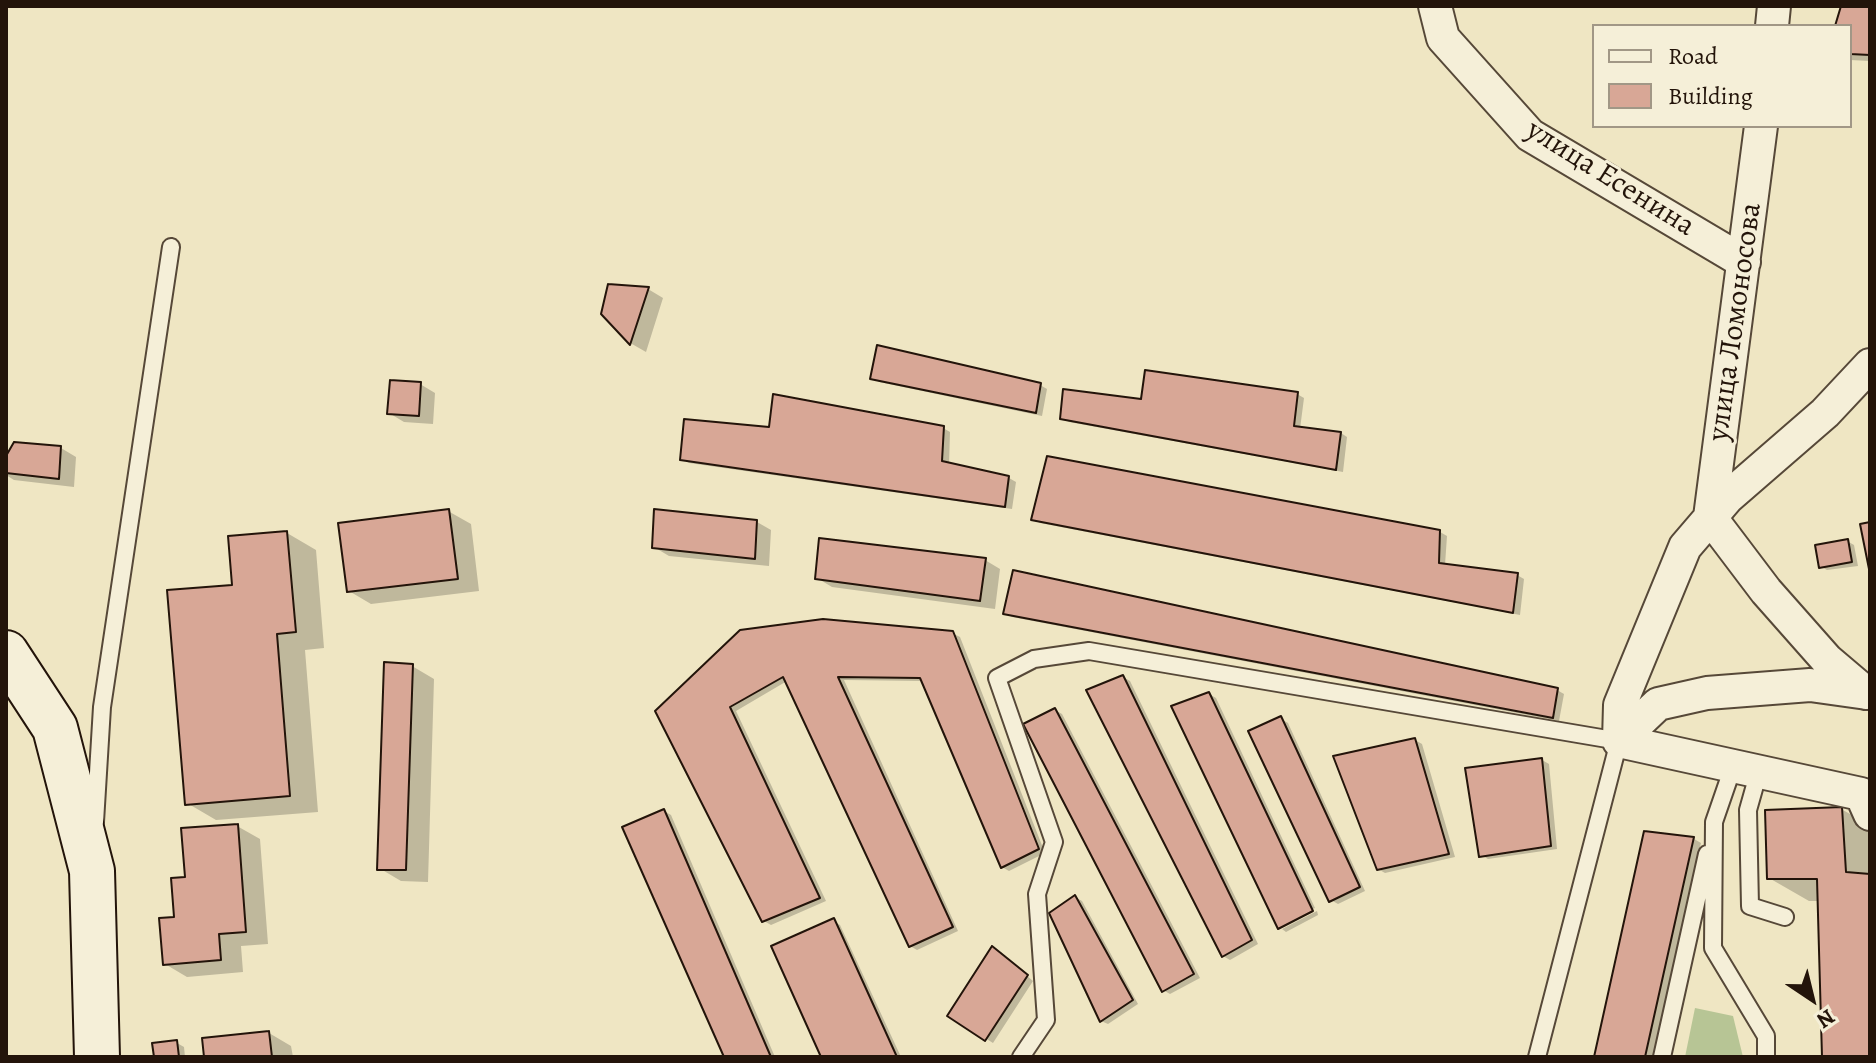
<!DOCTYPE html>
<html>
<head>
<meta charset="utf-8">
<style>
	body { margin:0 }
	#map { position:relative; width:1876px; height:1063px; overflow:hidden; background:#efe6c3; font-family:Alegreya,serif }
	canvas { display:block }
	.frame { position:absolute; inset:0; border:8px solid #23140a; pointer-events:none }
	.legend { position:absolute; left:1592px; top:24px; width:260px; height:104px; box-sizing:border-box; background:#f5efd8; border:2px solid #a19786; margin:0; padding:10px 14px; list-style:none; font-size:24px; color:#23140a }
	.legend li { display:flex; align-items:center; gap:16px; height:40px }
	.legend b { width:40px; border:2px solid #a19786 }
	.north { position:absolute; left:1772px; top:959px; width:80px; height:80px; -webkit-text-stroke:6px #f5efd8; paint-order:stroke; rotate:145deg; font-size:22px; font-weight:700; line-height:32px; text-align:center; color:#23140a }
	.north::after { content:''; display:block; margin:auto; width:28px; height:36px; background:#23140a; clip-path:polygon(50% 0,100% 100%,50% 72%,0 100%) }
</style>
</head>
<body>
<div id="map">
<canvas width="1876" height="1063"></canvas>
<div class="frame"></div>
<ul class="legend">
<li><b style="height:10px;background:#f5efd8"></b>Road</li>
<li><b style="height:22px;background:#d8a796"></b>Building</li>
</ul>
<div class="north">N</div>
</div>
<script>
const ctx = document.querySelector('canvas').getContext('2d');
ctx.lineJoin = 'round';
function paint(path, color) {
  ctx.fillStyle = color;
  ctx.fill(path, 'evenodd');
}
function toPath(rows) {
  const path = new Path2D();
  for (const r of rows) {
    path.moveTo(r[0], r[1]);
    for (let i = 2; i < r.length; i += 2) path.lineTo(r[i], r[i + 1]);
  }
  return path;
}
function trace(path, color, width, dash) {
  ctx.strokeStyle = color;
  ctx.lineWidth = width;
  ctx.lineCap = dash ? 'butt' : 'round';
  ctx.setLineDash(dash || []);
  ctx.stroke(path);
}
function label(font, color, halo, rows, align = 'center') {
  ctx.font = font + ' Alegreya,serif';
  ctx.lineWidth = 6;
  ctx.setLineDash([]);
  ctx.textBaseline = 'middle';
  ctx.strokeStyle = halo;
  ctx.fillStyle = color;
  for (const [text, x, y, turn = 0] of rows) {
    ctx.save();
    ctx.translate(x, y);
    ctx.rotate((+turn || 0) * Math.PI / 180);
    ctx.textAlign = isNaN(turn) ? turn : align;
    if (halo) ctx.strokeText(text, 0, 0);
    ctx.fillText(text, 0, 0);
    ctx.restore();
  }
}
const green = toPath([
	[1695,1008,1733,1016,1743,1057,1685,1057]
]);
const shadow = toPath([
	[1843,6,1870,6,1870,61,1850,60,1850,26,1837,26],
	[648,289,663,298,646,352,632,344,603,314],
	[872,378,1040,385,1047,389,1042,416,879,382],
	[420,384,435,393,433,424,404,422,389,413],
	[1297,394,1304,398,1300,429,1341,433,1347,437,1343,472,1069,422,1062,418,1143,402],
	[943,428,950,432,949,465,1009,478,1016,482,1012,509,689,463,682,459],
	[61,448,76,457,74,487,14,480,6,475,6,460],
	[448,511,471,524,479,591,371,604,349,591],
	[1033,519,1440,532,1447,536,1445,565,1517,575,1524,579,1520,615,1040,523],
	[757,522,771,530,769,566,669,556,654,547],
	[287,533,316,550,324,648,305,650,318,812,216,820,187,803,235,587],
	[1847,541,1854,545,1858,566,1827,570,1820,566],
	[985,560,1000,569,995,609,832,587,817,578],
	[1006,613,1557,690,1564,694,1559,721,1012,617],
	[741,632,952,633,960,637,1045,853,1009,871,1002,867,923,681,844,680,958,931,917,950,910,946,787,681,736,711,826,901,771,925,764,921,658,712],
	[412,666,434,679,428,882,401,881,379,868],
	[1123,677,1130,681,1258,944,1230,960,1223,956],
	[1209,694,1216,698,1315,908,1281,925,1281,928],
	[1055,710,1062,714,1200,978,1170,994,1163,990],
	[1281,719,1288,723,1365,891,1338,904,1331,900],
	[1415,740,1422,744,1455,857,1385,873,1378,869],
	[1542,760,1549,764,1557,849,1488,859,1481,855],
	[1841,809,1870,825,1870,1057,1824,1057,1820,901,1809,901,1769,878],
	[664,811,671,815,775,1057,726,1057],
	[237,826,260,839,268,944,241,946,243,972,187,977,165,964,187,879],
	[1646,834,1694,839,1701,843,1653,1057,1596,1057],
	[1075,897,1082,901,1138,1004,1108,1024,1101,1021],
	[1317,911,1318,915,1286,932,1282,929],
	[833,921,840,925,901,1057,823,1057],
	[1000,953,1033,981,993,1043,950,1016],
	[269,1033,291,1046,293,1057,206,1057],
	[177,1043,184,1047,185,1057,156,1057]
]);
const building = toPath([
	[1841,6,1870,6,1870,55,1850,54,1850,26,1835,26,1841,6],
	[608,284,649,287,630,345,601,314,608,284],
	[877,345,1041,383,1036,413,870,379,877,345],
	[1145,370,1298,392,1294,426,1341,432,1336,470,1060,419,1063,389,1141,399,1145,370],
	[390,380,421,382,419,416,387,414,390,380],
	[773,394,944,426,942,461,1009,476,1005,507,680,460,684,419,769,427,773,394],
	[14,442,61,446,59,479,6,473,6,456,14,442],
	[1047,456,1440,530,1439,563,1518,573,1513,613,1031,520,1047,456],
	[449,509,458,579,347,592,338,523,449,509],
	[654,509,757,520,755,559,652,548,654,509],
	[1870,522,1870,574,1860,524,1870,522],
	[287,531,296,632,277,634,290,796,185,805,167,590,232,585,228,536,287,531],
	[819,538,986,558,980,601,815,579,819,538],
	[1848,539,1852,562,1819,568,1815,545,1848,539],
	[1013,570,1558,688,1553,718,1003,614,1013,570],
	[823,619,953,631,1039,849,1001,868,920,678,838,677,953,927,909,947,783,677,730,707,820,898,762,922,655,711,740,630,823,619],
	[384,662,413,664,406,870,377,870,384,662],
	[1123,675,1252,940,1222,957,1086,690,1123,675],
	[1209,692,1313,911,1278,929,1171,706,1209,692],
	[1055,708,1194,974,1162,992,1023,724,1055,708],
	[1281,716,1360,887,1329,902,1248,731,1281,716],
	[1415,738,1449,854,1377,870,1333,756,1415,738],
	[1542,758,1551,846,1479,857,1465,768,1542,758],
	[1842,807,1846,872,1870,874,1870,1057,1822,1057,1817,879,1767,879,1765,810,1842,807],
	[664,809,771,1057,724,1057,622,827,664,809],
	[238,824,246,932,219,934,221,960,163,965,159,918,174,917,171,878,185,877,181,828,238,824],
	[1644,831,1694,837,1645,1057,1594,1057,1644,831],
	[1075,895,1133,1000,1100,1022,1049,913,1075,895],
	[834,918,897,1057,821,1057,771,946,834,918],
	[992,946,1028,975,985,1041,947,1016,992,946],
	[269,1031,272,1057,204,1057,202,1038,269,1031],
	[177,1040,179,1057,154,1057,152,1043,177,1040]
]);
const lane = toPath([
	[1734,764,1714,822,1713,948,1766,1036,1766,1057],
	[1759,771,1748,810,1750,906,1785,917],
	[95,822,102,707,171,247],
	[1021,1057,1046,1020,1037,894,1054,842,997,678,1034,659,1089,651,1619,741,1537,1057],
	[1662,1057,1707,854]
]);
const street = toPath([
	[1435,6,1443,38,1530,135,1744,262],
	[1772,26,1774,6],
	[1761,126,1710,517,1766,591,1827,660,1866,693],
	[1870,365,1825,413,1727,498,1685,547,1620,705,1619,741,1861,794,1870,814],
	[1619,741,1658,704,1707,693,1810,685,1867,693]
]);
const secondary = toPath([
	[6,653,55,728,92,871,97,1057]
]);
const streetNames = [
	["улица Есенина",1610,179,32],
	["улица Ломоносова",1736,322,-82]
];
paint(green, '#b7c595');
paint(shadow, '#0003');
paint(building, '#d8a796');
trace(building, '#23140a', 2);
trace(lane, '#564838', 20);
trace(street, '#564838', 36);
trace(secondary, '#23140a', 48);
trace(lane, '#f5efd8', 16);
trace(street, '#f5efd8', 32);
trace(secondary, '#f5efd8', 44);
label('30px', '#23140a', '#f5efd8', streetNames);
</script>
</body>
</html>
